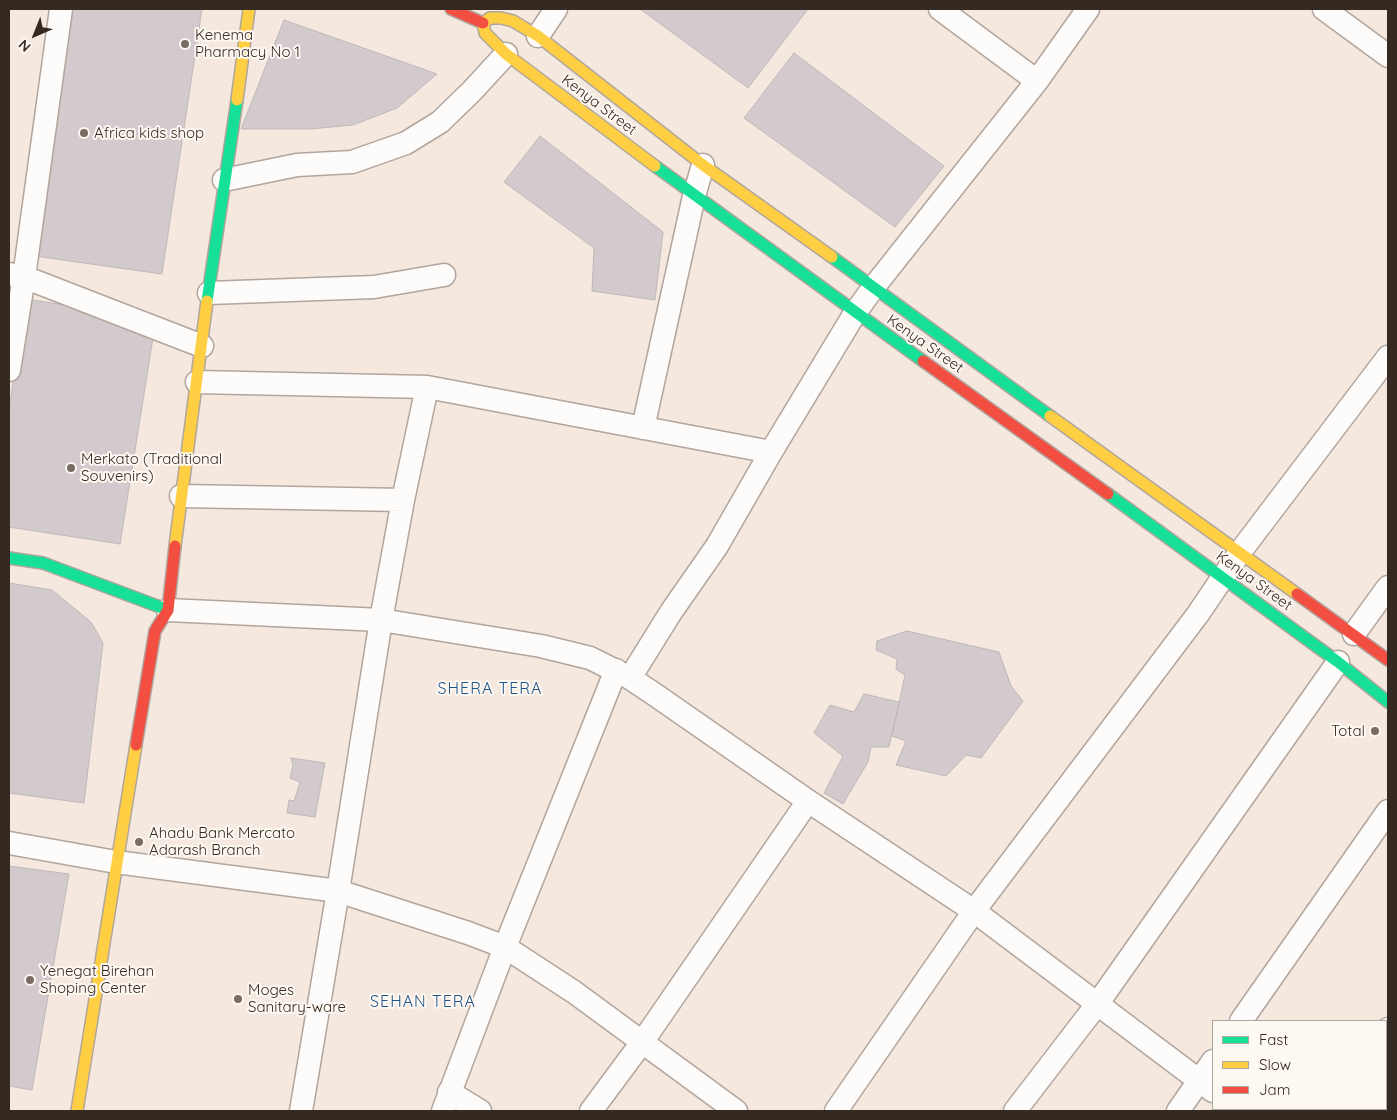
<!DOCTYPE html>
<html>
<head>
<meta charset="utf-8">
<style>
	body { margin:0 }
	#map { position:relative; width:1397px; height:1120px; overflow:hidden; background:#f5e8de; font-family:Quicksand,sans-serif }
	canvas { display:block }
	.frame { position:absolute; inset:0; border:10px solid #352a21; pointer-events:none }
	.legend { position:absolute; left:1212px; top:1020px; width:175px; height:90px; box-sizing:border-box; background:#fef8f3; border:1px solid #aea69f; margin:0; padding:6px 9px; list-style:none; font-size:15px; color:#352a21 }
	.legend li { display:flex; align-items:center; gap:10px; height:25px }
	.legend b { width:25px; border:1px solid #aea69f }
	.north { position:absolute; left:10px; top:10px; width:50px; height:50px; -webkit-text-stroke:4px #fef8f3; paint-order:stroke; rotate:224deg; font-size:14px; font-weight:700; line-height:20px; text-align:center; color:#352a21 }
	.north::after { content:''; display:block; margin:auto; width:18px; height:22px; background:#352a21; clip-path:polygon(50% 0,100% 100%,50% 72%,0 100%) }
</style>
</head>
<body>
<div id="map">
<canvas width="1397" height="1120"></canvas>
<div class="frame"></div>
<ul class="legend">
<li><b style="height:6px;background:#16e098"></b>Fast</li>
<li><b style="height:6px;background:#ffcf43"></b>Slow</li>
<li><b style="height:6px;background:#f24e42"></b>Jam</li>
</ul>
<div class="north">N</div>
</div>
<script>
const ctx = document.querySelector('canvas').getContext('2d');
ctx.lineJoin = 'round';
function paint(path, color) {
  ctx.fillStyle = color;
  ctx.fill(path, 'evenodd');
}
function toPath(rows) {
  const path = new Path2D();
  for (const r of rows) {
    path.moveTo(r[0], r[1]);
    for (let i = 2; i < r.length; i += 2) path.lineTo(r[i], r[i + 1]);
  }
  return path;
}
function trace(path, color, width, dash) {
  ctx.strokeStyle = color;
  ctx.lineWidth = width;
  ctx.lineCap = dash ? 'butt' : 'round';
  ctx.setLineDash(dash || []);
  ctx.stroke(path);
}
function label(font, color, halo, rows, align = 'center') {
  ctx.font = font + ' Quicksand,sans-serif';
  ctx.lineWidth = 4;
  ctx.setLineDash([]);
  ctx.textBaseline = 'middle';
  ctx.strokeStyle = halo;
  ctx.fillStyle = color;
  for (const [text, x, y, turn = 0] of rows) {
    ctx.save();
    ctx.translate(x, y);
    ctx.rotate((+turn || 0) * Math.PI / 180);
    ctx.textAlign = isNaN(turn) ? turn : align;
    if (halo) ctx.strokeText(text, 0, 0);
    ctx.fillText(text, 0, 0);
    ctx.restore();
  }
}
const building = toPath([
	[71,9,202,9,162,274,34,256,71,9],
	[640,9,808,9,748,88,640,9],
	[284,20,437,74,397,108,353,125,311,129,241,129,284,20],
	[794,53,944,166,895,227,744,118,794,53],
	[540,136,663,232,655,300,592,291,594,248,504,182,540,136],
	[26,299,156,319,120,544,9,527,9,409,26,299],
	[9,583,52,590,91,622,103,643,84,803,9,793,9,583],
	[907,631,999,652,1011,686,1023,701,981,758,966,755,946,776,896,765,906,741,892,736,905,675,896,669,897,659,876,650,877,641,907,631],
	[864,694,899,702,889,747,871,747,868,762,843,804,824,793,843,756,814,733,830,705,854,712,864,694],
	[291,758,325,763,315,817,287,813,289,800,294,801,300,782,290,778,293,765,291,758],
	[9,866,69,874,32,1090,9,1086,9,866]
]);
const street = toPath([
	[940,9,1037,81],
	[1324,9,1388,56],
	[538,36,556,9],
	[224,180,297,165,352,162,406,143,440,122,472,91,506,54],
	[9,274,24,277,202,346],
	[209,293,374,287,444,275],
	[9,370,24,277,61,9],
	[197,382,427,387,771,452],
	[643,428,694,196,703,165],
	[181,496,403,500],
	[168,610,381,620,541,646,590,658,630,678,654,694,808,801,974,911,1213,1091],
	[1354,634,1388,587],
	[630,678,671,612,717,546,771,452,855,313,873,288,1037,81,1088,9],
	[9,843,116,862,338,891,468,933,505,947,574,992,736,1111],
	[1241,1021,1388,811],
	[1386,1033,1388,1029],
	[449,1092,480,1111],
	[1237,1109,1240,1111],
	[301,1111,338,891,381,620,403,500,427,387],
	[443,1111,505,947,616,670],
	[591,1111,643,1041,808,801],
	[836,1111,974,911,1198,614,1240,552,1388,357],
	[1015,1111,1098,1003,1338,662],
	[1178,1111,1213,1061],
	[1333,1111,1335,1109]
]);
const fast = toPath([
	[655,166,923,361],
	[832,257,1050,416],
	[207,301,237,100],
	[1108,494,1338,662,1388,702],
	[9,558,43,563,168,610]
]);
const slow = toPath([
	[483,23,485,33,506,54,655,166],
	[483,23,490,18,501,18,513,21,538,36,703,165,832,257],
	[237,100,249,9],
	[1050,416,1297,594],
	[175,546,207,301],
	[77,1111,136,745]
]);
const jam = toPath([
	[451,9,483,23],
	[923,361,1108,494],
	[1297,594,1388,660],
	[136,745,155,631,168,610,175,546]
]);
const markers = [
	[185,44,5,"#786c63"],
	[84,133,5,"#786c63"],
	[71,468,5,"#786c63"],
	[1375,731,5,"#786c63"],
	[139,842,5,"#786c63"],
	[30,980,5,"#786c63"],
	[238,999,5,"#786c63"]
];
const poiNames = [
	["Kenema",195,35],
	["Pharmacy No 1",195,52],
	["Africa kids shop",94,133],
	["Merkato (Traditional",81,459],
	["Souvenirs)",81,476],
	["Total",1365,731,"right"],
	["Ahadu Bank Mercato",149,833],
	["Adarash Branch",149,850],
	["Yenegat Birehan",40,971],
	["Shoping Center",40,988],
	["Moges",248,990],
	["Sanitary-ware",248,1007]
];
const streetNames = [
	["Kenya Street",599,105,37],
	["Kenya Street",925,344,35],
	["Kenya Street",1254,581,36]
];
const neighbourhoodNames = [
	["SHERA TERA",490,689],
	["SEHAN TERA",423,1002]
];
paint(building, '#d2cacc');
trace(building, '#bfb8b9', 1);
trace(street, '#b1a59d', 25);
trace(fast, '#b1a59d', 14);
trace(slow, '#b1a59d', 14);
trace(jam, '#b1a59d', 14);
trace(street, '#fefcfa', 22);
trace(fast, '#16e098', 11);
trace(slow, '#ffcf43', 11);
trace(jam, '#f24e42', 11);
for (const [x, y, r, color] of markers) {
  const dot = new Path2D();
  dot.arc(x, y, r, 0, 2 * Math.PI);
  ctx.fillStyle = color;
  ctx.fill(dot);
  trace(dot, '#fef8f3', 2);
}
label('15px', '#352a21', '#fef8f3', poiNames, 'left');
label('15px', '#352a21', '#fef8f3', streetNames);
ctx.letterSpacing = '1px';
label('16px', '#205386', '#fef8f3', neighbourhoodNames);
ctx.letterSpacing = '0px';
</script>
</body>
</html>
